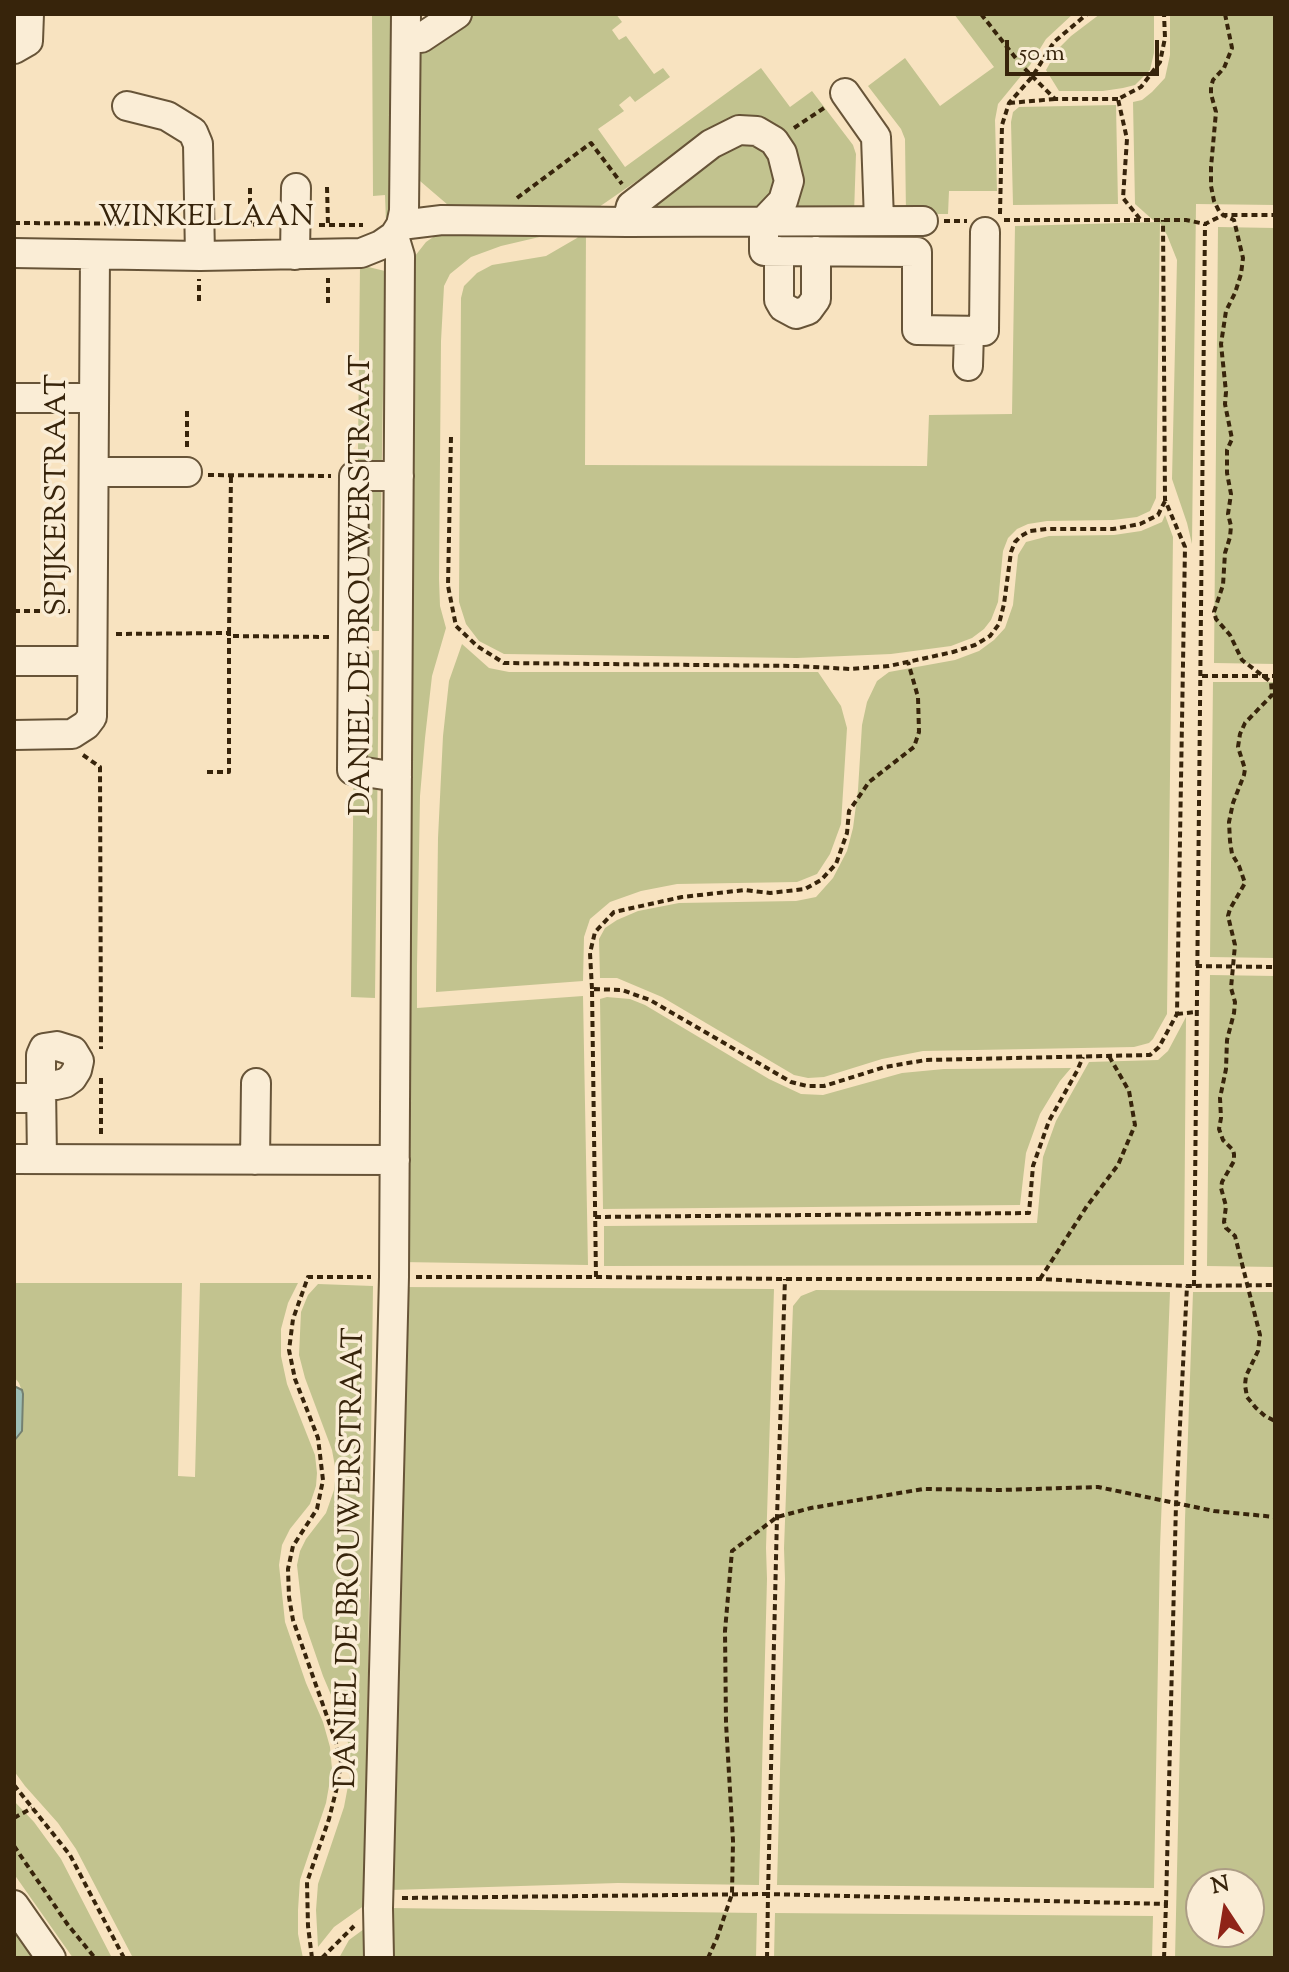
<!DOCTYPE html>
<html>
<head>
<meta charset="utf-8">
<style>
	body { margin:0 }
	#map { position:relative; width:1289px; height:1972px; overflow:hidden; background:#f8e3c0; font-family:"Sorts Mill Goudy",serif }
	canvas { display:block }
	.frame { position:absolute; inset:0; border:16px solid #37240b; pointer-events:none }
	.north { position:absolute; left:1185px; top:1868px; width:80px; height:80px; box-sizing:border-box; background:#faedd6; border:2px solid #ac9d85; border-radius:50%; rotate:348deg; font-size:22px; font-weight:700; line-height:32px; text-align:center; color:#37240b }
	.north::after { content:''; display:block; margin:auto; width:28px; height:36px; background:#8f2418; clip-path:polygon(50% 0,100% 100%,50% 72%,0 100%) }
	.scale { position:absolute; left:1005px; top:40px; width:154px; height:36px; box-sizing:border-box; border:4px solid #37240b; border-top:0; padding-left:10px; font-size:24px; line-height:28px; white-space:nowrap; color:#37240b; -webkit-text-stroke:6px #faedd6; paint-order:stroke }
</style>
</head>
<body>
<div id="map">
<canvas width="1289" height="1972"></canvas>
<div class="frame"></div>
<div class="north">N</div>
<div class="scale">50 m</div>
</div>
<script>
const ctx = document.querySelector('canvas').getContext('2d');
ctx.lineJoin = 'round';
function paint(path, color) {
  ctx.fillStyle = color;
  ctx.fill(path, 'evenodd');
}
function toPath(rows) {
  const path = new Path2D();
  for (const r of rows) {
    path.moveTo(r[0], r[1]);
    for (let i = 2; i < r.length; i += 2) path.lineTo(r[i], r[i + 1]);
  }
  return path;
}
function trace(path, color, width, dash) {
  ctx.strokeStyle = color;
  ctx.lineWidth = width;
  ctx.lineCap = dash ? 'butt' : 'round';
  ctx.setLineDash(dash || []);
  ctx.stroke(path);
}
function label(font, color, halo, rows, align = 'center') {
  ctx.font = font + ' "Sorts Mill Goudy",serif';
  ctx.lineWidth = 7;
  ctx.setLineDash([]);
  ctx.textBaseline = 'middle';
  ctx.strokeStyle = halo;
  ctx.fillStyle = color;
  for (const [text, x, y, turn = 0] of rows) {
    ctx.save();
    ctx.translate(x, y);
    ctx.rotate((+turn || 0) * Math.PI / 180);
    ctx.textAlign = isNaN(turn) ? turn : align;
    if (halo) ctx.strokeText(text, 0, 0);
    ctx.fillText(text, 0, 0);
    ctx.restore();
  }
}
const green = toPath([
	[372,14,397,14,392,222,386,222,385,195,373,196],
	[466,14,616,14,622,22,612,30,619,40,626,36,654,74,663,68,670,77,635,102,630,96,619,105,624,111,598,129,625,167,761,68,790,107,812,91,853,145,856,154,854,214,795,212,798,177,791,141,777,125,764,119,747,116,731,118,715,127,599,207,448,205,413,175,416,50],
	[954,14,1073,14,1046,39,1030,65,998,104,995,120,997,191,949,191,948,214,906,214,905,139,901,129,868,86,905,58,940,106,994,67],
	[1100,14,1154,14,1154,53,1150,70,1135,85,1123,88,1103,91,1059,91,1046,70,1058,49,1071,36],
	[1170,14,1275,14,1275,205,1196,204,1192,544,1187,523,1172,479,1177,260,1167,235,1160,223,1156,498,1150,511,1137,517,1113,520,1047,521,1028,524,1017,529,1008,538,1003,551,998,602,991,620,984,629,972,638,951,646,891,654,797,658,504,654,479,641,466,624,459,602,461,298,464,286,477,273,492,265,546,256,577,238,586,227,585,465,927,466,929,415,1012,414,1015,226,1159,222,1153,220,1135,204,1133,102,1142,100,1152,92,1165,78,1170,55],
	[1116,105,1118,204,1013,205,1011,122,1013,112,1019,107],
	[735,142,753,144,771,154,778,187,762,207,742,214,642,213],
	[1218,227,1275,228,1275,664,1214,663],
	[442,231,548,235,501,246,471,257,450,274,444,286,441,341,439,579,440,606,446,628,432,676,425,738,420,796,417,966,417,1008,583,996,588,1265,401,1262,413,275,415,256,426,242],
	[360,265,385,271,379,631,356,631],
	[1165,515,1173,537,1167,1014,1153,1039,1149,1043,1134,1047,923,1051,882,1059,824,1077,808,1078,794,1075,662,997,617,978,600,978,599,939,605,928,617,920,638,911,679,903,796,901,816,897,833,878,847,851,853,828,858,790,862,725,867,702,877,681,889,672,955,660,979,651,994,640,1005,628,1013,605,1018,555,1026,542,1049,536,1114,535,1141,531,1162,522],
	[462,644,489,668,509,672,818,672,841,706,847,728,841,824,830,854,817,874,797,882,677,884,641,891,610,902,590,919,584,937,583,981,436,992,438,838,443,736,449,681],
	[379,650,375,998,351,997,355,652],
	[1213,682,1275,682,1275,958,1210,957],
	[1210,975,1275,976,1275,1267,1207,1266],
	[607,997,630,999,645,1005,769,1079,801,1094,823,1095,902,1073,944,1069,1071,1068,1060,1081,1040,1114,1026,1153,1020,1205,603,1209,600,999],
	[1186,1017,1184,1265,604,1266,604,1226,1037,1223,1043,1157,1056,1121,1089,1062,1158,1060,1168,1051],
	[14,1283,182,1283,178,1476,195,1477,200,1283,298,1283,288,1303,281,1329,281,1356,287,1384,315,1455,317,1473,316,1486,310,1504,290,1529,282,1545,279,1565,285,1622,306,1683,323,1722,330,1747,332,1769,326,1803,300,1880,298,1910,298,1934,303,1958,133,1958,76,1849,58,1823,25,1786,14,1771,14,1442,22,1431,23,1394,19,1383,14,1377],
	[318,1284,373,1286,365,1905,334,1927,318,1947,316,1910,318,1884,344,1807,351,1770,348,1743,340,1716,323,1676,303,1618,297,1565,300,1551,306,1539,326,1513,334,1490,336,1472,332,1450,305,1378,299,1355,301,1312,308,1295],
	[399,1287,774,1289,766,1548,767,1579,759,1885,618,1883,391,1890],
	[816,1290,1170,1292,1160,1547,1154,1888,777,1885,785,1579,784,1548,793,1306,801,1296],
	[1193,1292,1275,1292,1275,1958,1175,1958,1185,1519],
	[1201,1884,1249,1884,1249,1932,1201,1932],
	[14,1801,34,1822,61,1859,112,1958,73,1958,14,1874],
	[391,1908,757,1913,756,1958,392,1958],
	[775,1913,1153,1916,1152,1958,774,1958],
	[14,1921,40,1958,14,1958],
	[364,1929,364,1958,339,1958,349,1940]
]);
const water = toPath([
	[14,1386,22,1390,23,1394,22,1431,14,1441,14,1386]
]);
const path = toPath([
	[981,14,1022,66,1055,99,1118,99],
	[1225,14,1232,48,1224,68,1213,80,1211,87,1211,94,1216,112,1211,167,1211,186,1214,201,1219,211,1223,215,1234,220,1243,258,1241,274,1235,293,1226,311,1221,344,1226,392,1225,404,1232,439,1227,450,1227,473,1231,494,1228,514,1231,526,1230,537,1225,553,1223,585,1214,612,1216,619,1230,635,1242,660,1271,682,1272,695,1245,723,1240,734,1238,747,1245,769,1244,775,1233,803,1229,822,1230,841,1232,854,1239,866,1245,883,1230,909,1228,916,1235,945,1231,988,1235,1002,1234,1013,1227,1040,1226,1069,1220,1098,1221,1118,1219,1129,1223,1140,1233,1150,1234,1154,1234,1161,1222,1182,1221,1188,1226,1206,1224,1222,1226,1228,1235,1236,1260,1335,1258,1351,1246,1376,1245,1385,1247,1397,1256,1408,1265,1416,1275,1421],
	[1009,103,1055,99],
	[794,128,827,106],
	[327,187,328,225],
	[250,188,250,224],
	[517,198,591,143,622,184],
	[1000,214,1002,125,1009,103,1032,77,1054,42,1087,14],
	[1140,219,1123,198,1127,139,1118,99,1141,87,1160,62,1165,38,1164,14],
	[1004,220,1186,220,1205,224,1223,215,1275,215],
	[944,221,967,221],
	[14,223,179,224],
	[223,224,275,225],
	[319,225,363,225],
	[199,301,199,279],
	[328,303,328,278],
	[187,411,187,449],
	[451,437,448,586,456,626,477,646,504,663,796,666,850,669,889,666,953,652,975,645,990,636,999,624,1004,604,1011,552,1015,542,1021,536,1030,531,1047,529,1113,529,1140,524,1158,515,1165,501],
	[208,475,331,476],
	[14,611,72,611],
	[229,633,231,475],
	[116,634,229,633,229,636,331,637],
	[1202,676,1275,676],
	[83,755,100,767,101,1049],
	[207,772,229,772,229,636],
	[1196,966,1275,967],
	[592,989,590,953,595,932,614,912,682,897,745,890,770,893,805,889,821,880,836,864,847,833,849,811,869,782,914,747,919,732,918,697,908,662],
	[1177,1014,1196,1012],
	[101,1078,101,1137],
	[595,1217,1029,1213,1033,1166,1049,1121,1077,1071,1083,1057],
	[416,1277,596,1277,592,989,622,990,650,1000,791,1082,807,1086,824,1086,885,1067,926,1060,1150,1055,1159,1047,1177,1014,1185,547,1165,500,1163,220],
	[596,1277,785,1279,1040,1279,1187,1286,1275,1285],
	[1040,1279,1087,1206,1118,1165,1135,1125,1129,1091,1109,1056],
	[1194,1286,1205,224],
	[14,1785,70,1855,124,1958],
	[14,1818,32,1808],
	[14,1846,68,1925,95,1958],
	[402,1898,768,1894,777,1517,785,1279],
	[312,1958,308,1926,307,1882,329,1819,338,1783,341,1762,335,1739,293,1620,289,1597,288,1569,293,1546,317,1509,323,1480,318,1438,295,1379,289,1350,293,1319,308,1277,371,1277],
	[322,1958,354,1926],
	[708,1958,717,1938,732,1894,733,1841,726,1723,725,1631,732,1551,777,1517,811,1508,923,1489,1001,1490,1098,1487,1214,1511,1275,1517],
	[767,1958,768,1894,1166,1904,1176,1504,1187,1286],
	[1164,1958,1166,1904]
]);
const minor = toPath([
	[406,38,421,38,457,14],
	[14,49,28,41,29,14],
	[845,93,876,137,879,220],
	[127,106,167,116,193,132,198,144,200,256],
	[627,222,631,206,711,144,739,130,757,131,774,141,782,153,789,181,783,201,764,221,764,251,917,252,917,330,984,331,985,232],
	[401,225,442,220,627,222,923,221],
	[779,251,779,300,783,307,796,314,808,310,816,299,816,251],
	[14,253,200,256,361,253,381,245,394,236],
	[295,255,296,188],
	[968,366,969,331],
	[14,398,94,398],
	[95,472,187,472],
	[14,661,92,661],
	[14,735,72,734,86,725,92,717,95,255],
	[397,777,352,770,354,476,399,476],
	[41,1086,41,1055,44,1048,57,1046,73,1051,79,1061,77,1070,72,1078,65,1083,56,1085,41,1086,42,1159],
	[14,1098,41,1098],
	[14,1159,395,1160],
	[255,1160,256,1083],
	[14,1905,51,1958],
	[379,1958,378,1908,394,1277,400,256,394,236,401,225,404,211,406,14]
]);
const streetNames = [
	["WINKELLAAN",206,220],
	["SPIJKERSTRAAT",60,495,-90],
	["DANIEL DE BROUWERSTRAAT",364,585,-90],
	["DANIEL DE BROUWERSTRAAT",353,1558,-89]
];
paint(green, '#c2c38f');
paint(water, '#9dbeb5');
trace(water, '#748071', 2);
trace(minor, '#675438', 32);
trace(path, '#37240b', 4, [6, 4]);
trace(minor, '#faedd6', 28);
label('30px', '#37240b', '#faedd6', streetNames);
</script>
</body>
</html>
